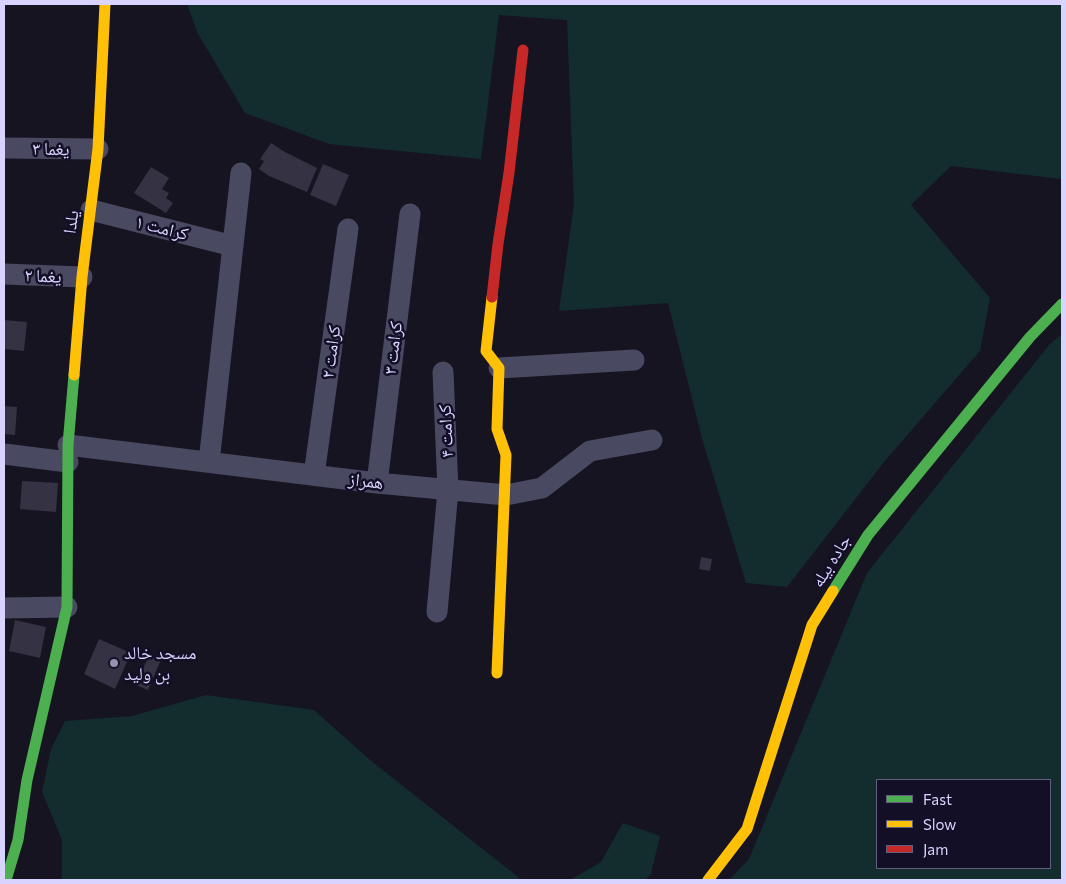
<!DOCTYPE html>
<html>
<head>
<meta charset="utf-8">
<style>
	body { margin:0 }
	#map { position:relative; width:1066px; height:884px; overflow:hidden; background:#161421; font-family:Commissioner,sans-serif }
	canvas { display:block }
	.frame { position:absolute; inset:0; border:5px solid #d9d4ff; pointer-events:none }
	.legend { position:absolute; left:876px; top:779px; width:175px; height:90px; box-sizing:border-box; background:#130f26; border:1px solid #625e7d; margin:0; padding:6px 9px; list-style:none; font-size:15px; color:#d9d4ff }
	.legend li { display:flex; align-items:center; gap:10px; height:25px }
	.legend b { width:25px; border:1px solid #625e7d }
</style>
</head>
<body>
<div id="map">
<canvas width="1066" height="884"></canvas>
<div class="frame"></div>
<ul class="legend">
<li><b style="height:6px;background:#4caf50"></b>Fast</li>
<li><b style="height:6px;background:#ffc107"></b>Slow</li>
<li><b style="height:6px;background:#c62828"></b>Jam</li>
</ul>
</div>
<script>
const ctx = document.querySelector('canvas').getContext('2d');
ctx.lineJoin = 'round';
function paint(path, color) {
  ctx.fillStyle = color;
  ctx.fill(path, 'evenodd');
}
function toPath(rows) {
  const path = new Path2D();
  for (const r of rows) {
    path.moveTo(r[0], r[1]);
    for (let i = 2; i < r.length; i += 2) path.lineTo(r[i], r[i + 1]);
  }
  return path;
}
function trace(path, color, width, dash) {
  ctx.strokeStyle = color;
  ctx.lineWidth = width;
  ctx.lineCap = dash ? 'butt' : 'round';
  ctx.setLineDash(dash || []);
  ctx.stroke(path);
}
function label(font, color, halo, rows, align = 'center') {
  ctx.font = font + ' Commissioner,"Noto Naskh Arabic",sans-serif';
  ctx.lineWidth = 5;
  ctx.setLineDash([]);
  ctx.textBaseline = 'middle';
  ctx.strokeStyle = halo;
  ctx.fillStyle = color;
  for (const [text, x, y, turn = 0] of rows) {
    ctx.save();
    ctx.translate(x, y);
    ctx.rotate((+turn || 0) * Math.PI / 180);
    ctx.textAlign = isNaN(turn) ? turn : align;
    if (halo) ctx.strokeText(text, 0, 0);
    ctx.fillText(text, 0, 0);
    ctx.restore();
  }
}
const green = toPath([
	[187,4,1062,4,1062,179,951,166,911,205,990,298,980,351,884,462,787,587,746,583,703,442,668,303,559,311,574,204,567,20,499,15,481,159,329,144,245,113,197,32],
	[1062,334,1062,880,729,880,749,859,867,573,1049,345],
	[877,780,1050,780,1050,868,877,868],
	[206,695,314,710,370,760,522,880,62,880,62,840,42,792,51,749,65,721,132,716],
	[623,823,660,836,651,874,645,880,570,880,601,862]
]);
const building = toPath([
	[271,143,285,152,317,168,307,192,269,176,259,169,264,161,260,159],
	[323,164,349,175,336,206,310,195],
	[151,167,169,178,162,189,169,193,166,198,173,203,166,213,134,193],
	[4,320,27,322,24,351,4,349],
	[4,406,17,407,15,435,4,434],
	[22,481,58,483,56,512,20,509],
	[701,557,712,559,710,571,699,569],
	[15,620,46,627,40,658,9,651],
	[99,639,131,653,115,689,84,674],
	[149,655,161,660,148,690,136,685]
]);
const street = toPath([
	[4,148,98,149],
	[91,210,233,246],
	[4,274,82,277],
	[499,368,634,360],
	[68,445,377,483,506,495,542,488,590,451,652,440],
	[4,454,68,462],
	[209,462,241,173],
	[314,475,348,229],
	[377,483,410,214],
	[4,608,67,607],
	[437,612,448,490,443,372]
]);
const fast = toPath([
	[833,591,868,535,1030,337,1062,304],
	[6,880,18,840,27,780,67,607,68,445,74,375]
]);
const slow = toPath([
	[492,297,486,351,499,368,497,429,506,455,497,673],
	[74,375,82,277,98,149,105,4],
	[708,880,747,829,812,625,833,591]
]);
const jam = toPath([
	[492,297,498,244,509,173,523,50]
]);
const markers = [
	[114,663,5,"#9591b1"]
];
const streetNames = [
	["یغما ۳",51,149,1],
	["یلدا",71,222,-82],
	["کرامت ۱",162,228,14],
	["یغما ۲",43,276,2],
	["کرامت ۳",393,348,-83],
	["کرامت ۲",331,352,-82],
	["کرامت ۴",446,431,-93],
	["همراز",366,481,7],
	["جاده بیله",831,561,-58]
];
const poiNames = [
	["مسجد خالد",124,653],
	["بن ولید",124,674]
];
paint(green, '#132c2d');
paint(building, '#343243');
trace(street, '#4a4962', 21);
trace(fast, '#4caf50', 11);
trace(slow, '#ffc107', 11);
trace(jam, '#c62828', 11);
for (const [x, y, r, color] of markers) {
  const dot = new Path2D();
  dot.arc(x, y, r, 0, 2 * Math.PI);
  ctx.fillStyle = color;
  ctx.fill(dot);
  trace(dot, '#130f26', 2);
}
label('18px', '#d9d4ff', '#130f26', streetNames);
label('18px', '#d9d4ff', '#130f26', poiNames, 'left');
</script>
</body>
</html>
